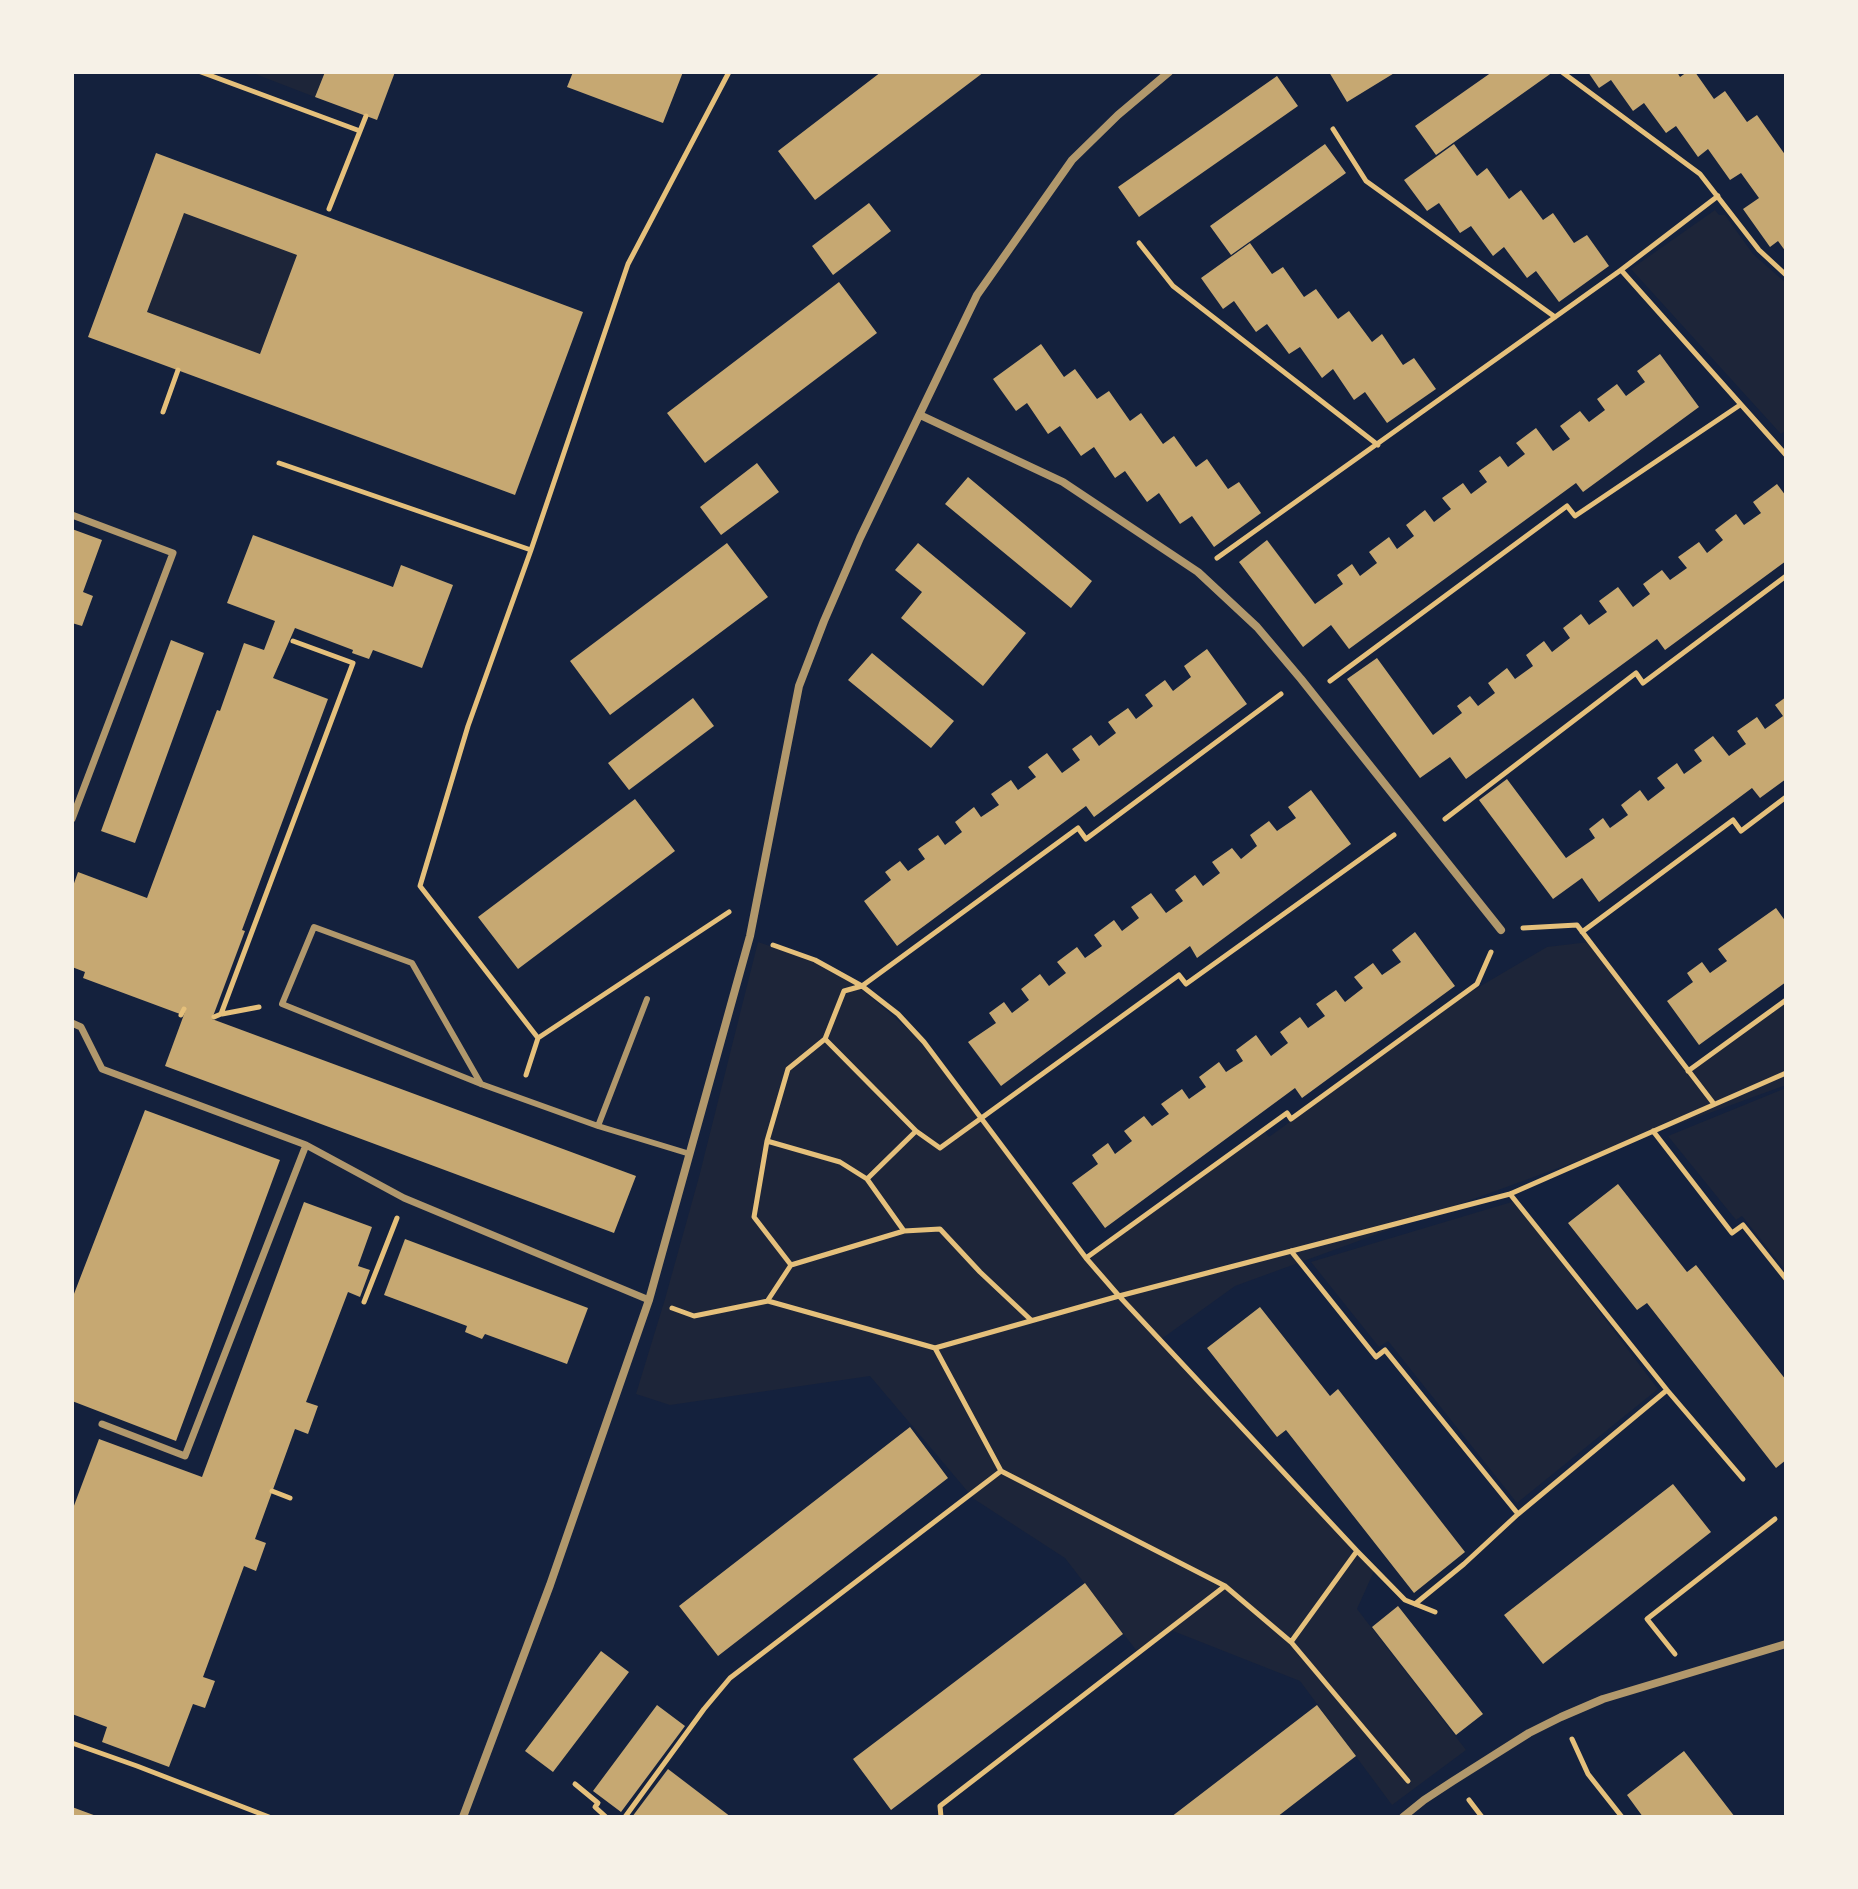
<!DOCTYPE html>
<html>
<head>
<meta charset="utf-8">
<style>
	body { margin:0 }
	#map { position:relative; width:1858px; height:1889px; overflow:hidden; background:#14213d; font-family:"Roboto Condensed",sans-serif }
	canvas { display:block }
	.frame { position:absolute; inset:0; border:74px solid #f6f1e7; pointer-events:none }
</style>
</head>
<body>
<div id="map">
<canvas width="1858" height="1889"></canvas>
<div class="frame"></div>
</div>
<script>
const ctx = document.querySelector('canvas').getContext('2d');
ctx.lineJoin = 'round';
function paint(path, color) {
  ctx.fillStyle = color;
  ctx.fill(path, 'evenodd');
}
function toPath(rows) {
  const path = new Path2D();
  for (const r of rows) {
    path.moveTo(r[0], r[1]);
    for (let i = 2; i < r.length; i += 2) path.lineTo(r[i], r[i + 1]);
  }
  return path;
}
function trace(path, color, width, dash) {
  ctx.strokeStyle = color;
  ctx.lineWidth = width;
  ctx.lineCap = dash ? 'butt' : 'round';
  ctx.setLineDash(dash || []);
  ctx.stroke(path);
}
const green = toPath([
	[250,72,325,72,315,97],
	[1715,210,1719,215,1725,215,1753,254,1786,283,1786,430,1781,434,1631,269],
	[184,213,297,255,260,354,147,312],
	[758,942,815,961,859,987,916,1036,1085,1256,1263,1129,1269,1137,1462,997,1547,947,1589,942,1689,1069,1786,1000,1786,1085,1235,1286,1160,1340,1374,1571,1357,1609,1466,1750,1392,1805,1300,1681,1173,1631,1136,1650,1065,1558,974,1499,870,1376,670,1405,636,1394,665,1299,699,1177],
	[1786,1088,1786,1271,1742,1216,1736,1220,1668,1136],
	[1515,1201,1658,1389,1517,1503,1388,1341,1379,1347,1311,1262]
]);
const building = toPath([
	[325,72,395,72,377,120,315,97],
	[573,72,683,72,663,123,567,87],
	[881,72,984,72,815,200,778,151],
	[1329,72,1396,72,1347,102],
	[1492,72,1553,72,1436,155,1415,126],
	[1588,72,1677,72,1680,77,1687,72,1695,72,1714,99,1725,91,1747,122,1757,115,1786,156,1786,252,1778,241,1770,247,1743,209,1759,198,1741,173,1730,180,1708,149,1698,157,1676,126,1666,133,1644,103,1633,111,1611,80,1599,88],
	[1277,76,1298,106,1139,217,1118,187],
	[1325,144,1346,173,1231,255,1210,226],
	[1454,144,1477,176,1487,168,1509,199,1521,190,1543,220,1553,213,1574,243,1587,235,1609,266,1559,302,1536,271,1527,278,1504,247,1493,256,1471,226,1460,233,1439,203,1427,211,1404,180],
	[156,153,583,312,515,495,88,337],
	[184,213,297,255,260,354,147,312],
	[869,203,891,231,833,275,812,246],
	[1250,243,1272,274,1283,267,1304,297,1316,289,1338,319,1349,311,1372,342,1382,334,1403,365,1414,358,1436,389,1387,423,1365,392,1354,400,1333,369,1322,378,1300,347,1289,354,1267,324,1256,332,1234,301,1223,309,1201,278],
	[839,282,877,333,705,463,667,413],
	[1041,344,1064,377,1075,369,1097,399,1109,391,1130,421,1141,413,1163,444,1174,436,1196,467,1207,459,1228,489,1239,482,1261,513,1214,547,1192,516,1180,524,1159,493,1147,502,1125,471,1115,478,1094,447,1081,456,1060,426,1048,434,1027,403,1016,411,993,379],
	[1660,354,1699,407,1583,492,1576,483,1349,649,1331,625,1303,647,1239,562,1267,540,1315,604,1343,584,1337,575,1352,564,1360,576,1377,563,1369,552,1389,537,1397,549,1414,536,1406,525,1425,510,1434,522,1451,509,1442,498,1463,483,1471,494,1487,482,1479,471,1500,456,1508,467,1525,454,1516,443,1536,428,1553,451,1570,439,1560,426,1580,411,1589,422,1605,410,1597,399,1617,384,1626,396,1645,382,1637,371],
	[757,463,779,492,721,535,700,507],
	[968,477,1092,581,1071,608,945,504],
	[1777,484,1786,496,1786,561,1665,650,1657,639,1466,779,1450,757,1420,778,1347,679,1377,658,1433,735,1462,713,1457,706,1470,696,1478,706,1495,693,1488,683,1507,668,1515,679,1533,666,1526,655,1544,641,1552,652,1570,638,1563,628,1581,614,1589,625,1607,612,1599,601,1618,587,1633,607,1650,594,1643,584,1662,570,1670,580,1687,568,1678,557,1699,542,1707,553,1723,540,1715,530,1736,514,1744,525,1761,513,1753,502],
	[72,529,102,540,83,592,93,596,82,626,72,623],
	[253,535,393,587,401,565,453,585,422,668,373,650,369,659,352,653,353,650,295,628,273,678,328,699,242,930,245,931,212,1019,636,1176,614,1233,165,1066,186,1009,180,1014,83,978,85,972,72,967,72,889,78,872,147,898,217,710,220,711,244,643,264,650,275,621,227,603],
	[727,543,768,597,610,715,570,661],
	[918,543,1026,633,983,686,901,618,922,592,895,570],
	[171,640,204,653,135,843,101,831],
	[1207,649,1247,704,1094,817,1086,806,897,946,864,901,891,880,885,872,900,861,908,871,925,859,918,849,938,835,945,845,962,832,955,822,974,807,981,817,999,805,991,794,1011,780,1018,790,1036,777,1028,767,1047,753,1062,773,1080,760,1072,749,1091,735,1099,746,1116,733,1108,722,1128,708,1136,719,1153,706,1145,695,1165,680,1173,691,1191,677,1184,666],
	[872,653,954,721,931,748,848,680],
	[1786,697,1786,779,1760,798,1752,788,1599,902,1582,878,1553,899,1479,800,1507,779,1566,858,1595,838,1589,829,1603,818,1610,828,1628,815,1621,805,1640,790,1648,801,1665,788,1657,778,1677,763,1684,774,1702,761,1694,750,1713,736,1729,756,1746,744,1737,731,1757,717,1765,729,1783,716,1775,705],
	[693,698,714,726,629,790,608,763],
	[1311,790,1351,844,1197,958,1190,946,1001,1086,968,1042,996,1023,989,1013,1004,1002,1012,1013,1029,1000,1021,989,1040,974,1049,986,1066,973,1057,962,1077,947,1085,958,1102,946,1094,935,1114,920,1122,931,1139,918,1131,907,1151,893,1166,913,1183,901,1175,890,1195,875,1203,886,1220,873,1212,862,1232,848,1241,859,1257,846,1250,835,1269,821,1277,831,1296,818,1288,807],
	[635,799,675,851,518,969,478,917],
	[1776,908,1786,922,1786,982,1699,1045,1667,1001,1693,982,1687,973,1702,962,1710,973,1727,961,1718,949],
	[1415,932,1455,986,1302,1098,1295,1088,1105,1228,1072,1183,1098,1164,1092,1155,1108,1143,1115,1154,1132,1141,1124,1131,1144,1116,1152,1126,1169,1114,1161,1104,1182,1089,1189,1099,1206,1087,1199,1077,1219,1062,1226,1072,1243,1061,1236,1050,1256,1035,1271,1056,1288,1043,1280,1032,1300,1017,1308,1028,1325,1016,1316,1004,1336,990,1345,1002,1363,988,1354,977,1373,963,1382,975,1401,962,1392,950],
	[145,1110,280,1160,176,1441,72,1401,72,1299],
	[1618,1184,1687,1272,1696,1265,1786,1380,1786,1460,1776,1468,1647,1303,1637,1310,1568,1223],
	[304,1202,372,1227,358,1266,370,1270,360,1297,348,1292,306,1402,318,1406,308,1434,295,1429,255,1539,266,1543,256,1571,244,1566,203,1677,215,1681,205,1708,193,1704,169,1767,102,1742,107,1727,72,1714,72,1511,99,1439,202,1477],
	[405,1239,588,1308,567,1364,485,1334,482,1339,465,1332,467,1326,384,1295],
	[1260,1307,1330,1396,1338,1389,1465,1552,1414,1593,1286,1430,1277,1437,1207,1348],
	[910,1427,948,1478,718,1656,679,1606],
	[1673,1484,1711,1532,1543,1664,1504,1615],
	[1085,1583,1123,1634,891,1810,853,1759],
	[1398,1606,1483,1714,1456,1735,1372,1627],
	[601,1651,629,1672,553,1772,525,1751],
	[657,1705,685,1726,621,1812,593,1791],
	[1317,1705,1356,1756,1277,1817,1171,1817],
	[1684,1751,1735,1817,1643,1817,1627,1795],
	[668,1769,731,1817,632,1817],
	[72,1807,99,1817,72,1817]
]);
const path = toPath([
	[201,72,360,131],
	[1562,72,1700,174,1759,250,1786,275],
	[1333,129,1366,181,1555,317],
	[329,209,366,116],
	[1139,243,1173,286,1378,445],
	[1621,270,1718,196],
	[163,412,178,370],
	[279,463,531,550],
	[1217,558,1621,270,1786,455],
	[1330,681,1567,506,1575,516,1740,405],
	[1445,819,1636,673,1643,683,1786,576],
	[729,912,538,1038,420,886,468,726,531,550,628,264,729,72],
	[1523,928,1577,925,1714,1104],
	[1582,932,1733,820,1741,831,1786,797],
	[773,945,815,960,862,986,898,1014,924,1042,1086,1258,1119,1296,1357,1551,1405,1600,1435,1612],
	[222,1014,259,1007],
	[181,1015,184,1009],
	[214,1017,221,1014,353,663,293,641],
	[825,1039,916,1131,867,1179],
	[1688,1071,1786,1000],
	[526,1075,538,1038],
	[916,1131,940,1148,1179,975,1186,984,1394,835],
	[1653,1131,1732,1233,1743,1225,1786,1279],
	[767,1141,840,1162,867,1179,904,1231],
	[1510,1194,1667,1390,1743,1479],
	[1291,1251,1376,1357,1385,1350,1518,1514,1667,1390],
	[1086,1258,1287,1113,1291,1119,1477,984,1491,952],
	[791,1265,904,1231,940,1229,980,1272,1031,1320],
	[768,1300,791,1265,754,1217,767,1141,788,1069,825,1039,844,991,862,986,1078,828,1086,839,1281,694],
	[364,1302,397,1218],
	[672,1308,694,1316,768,1301,935,1348,1119,1296,1510,1194,1786,1073],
	[935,1348,1001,1471,1225,1586,1291,1642,1408,1781],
	[272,1491,290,1498],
	[1415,1604,1464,1564,1518,1514],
	[1291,1642,1357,1551],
	[1675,1654,1647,1619,1775,1519],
	[1572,1739,1588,1774,1622,1817],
	[72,1743,137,1766,269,1817],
	[575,1784,598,1803,595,1807,606,1817],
	[1469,1800,1482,1817],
	[625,1817,704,1709,730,1678,1001,1471],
	[941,1817,940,1806,1225,1586]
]);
const service = toPath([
	[481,1084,412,963,314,927,282,1004,481,1084,598,1126,690,1154],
	[598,1126,647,999]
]);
const pedestrian = toPath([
	[72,515,173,553,72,819],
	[72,1023,81,1027,102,1069,306,1145,404,1198,649,1300],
	[102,1424,185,1456,306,1145]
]);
const minor = toPath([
	[920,415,1063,482,1198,572,1257,627,1301,679,1501,930],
	[463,1817,550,1585,649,1300,750,936,799,686,824,621,860,538,977,295,1072,160,1118,115,1169,72],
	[1403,1817,1424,1800,1453,1781,1529,1733,1561,1717,1603,1699,1786,1644]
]);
paint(green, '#1d2539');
paint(building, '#c6a872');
trace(path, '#e5c07b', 5);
trace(service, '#b1986c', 6);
trace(pedestrian, '#b1986c', 7);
trace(minor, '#b1986c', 8);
</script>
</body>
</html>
